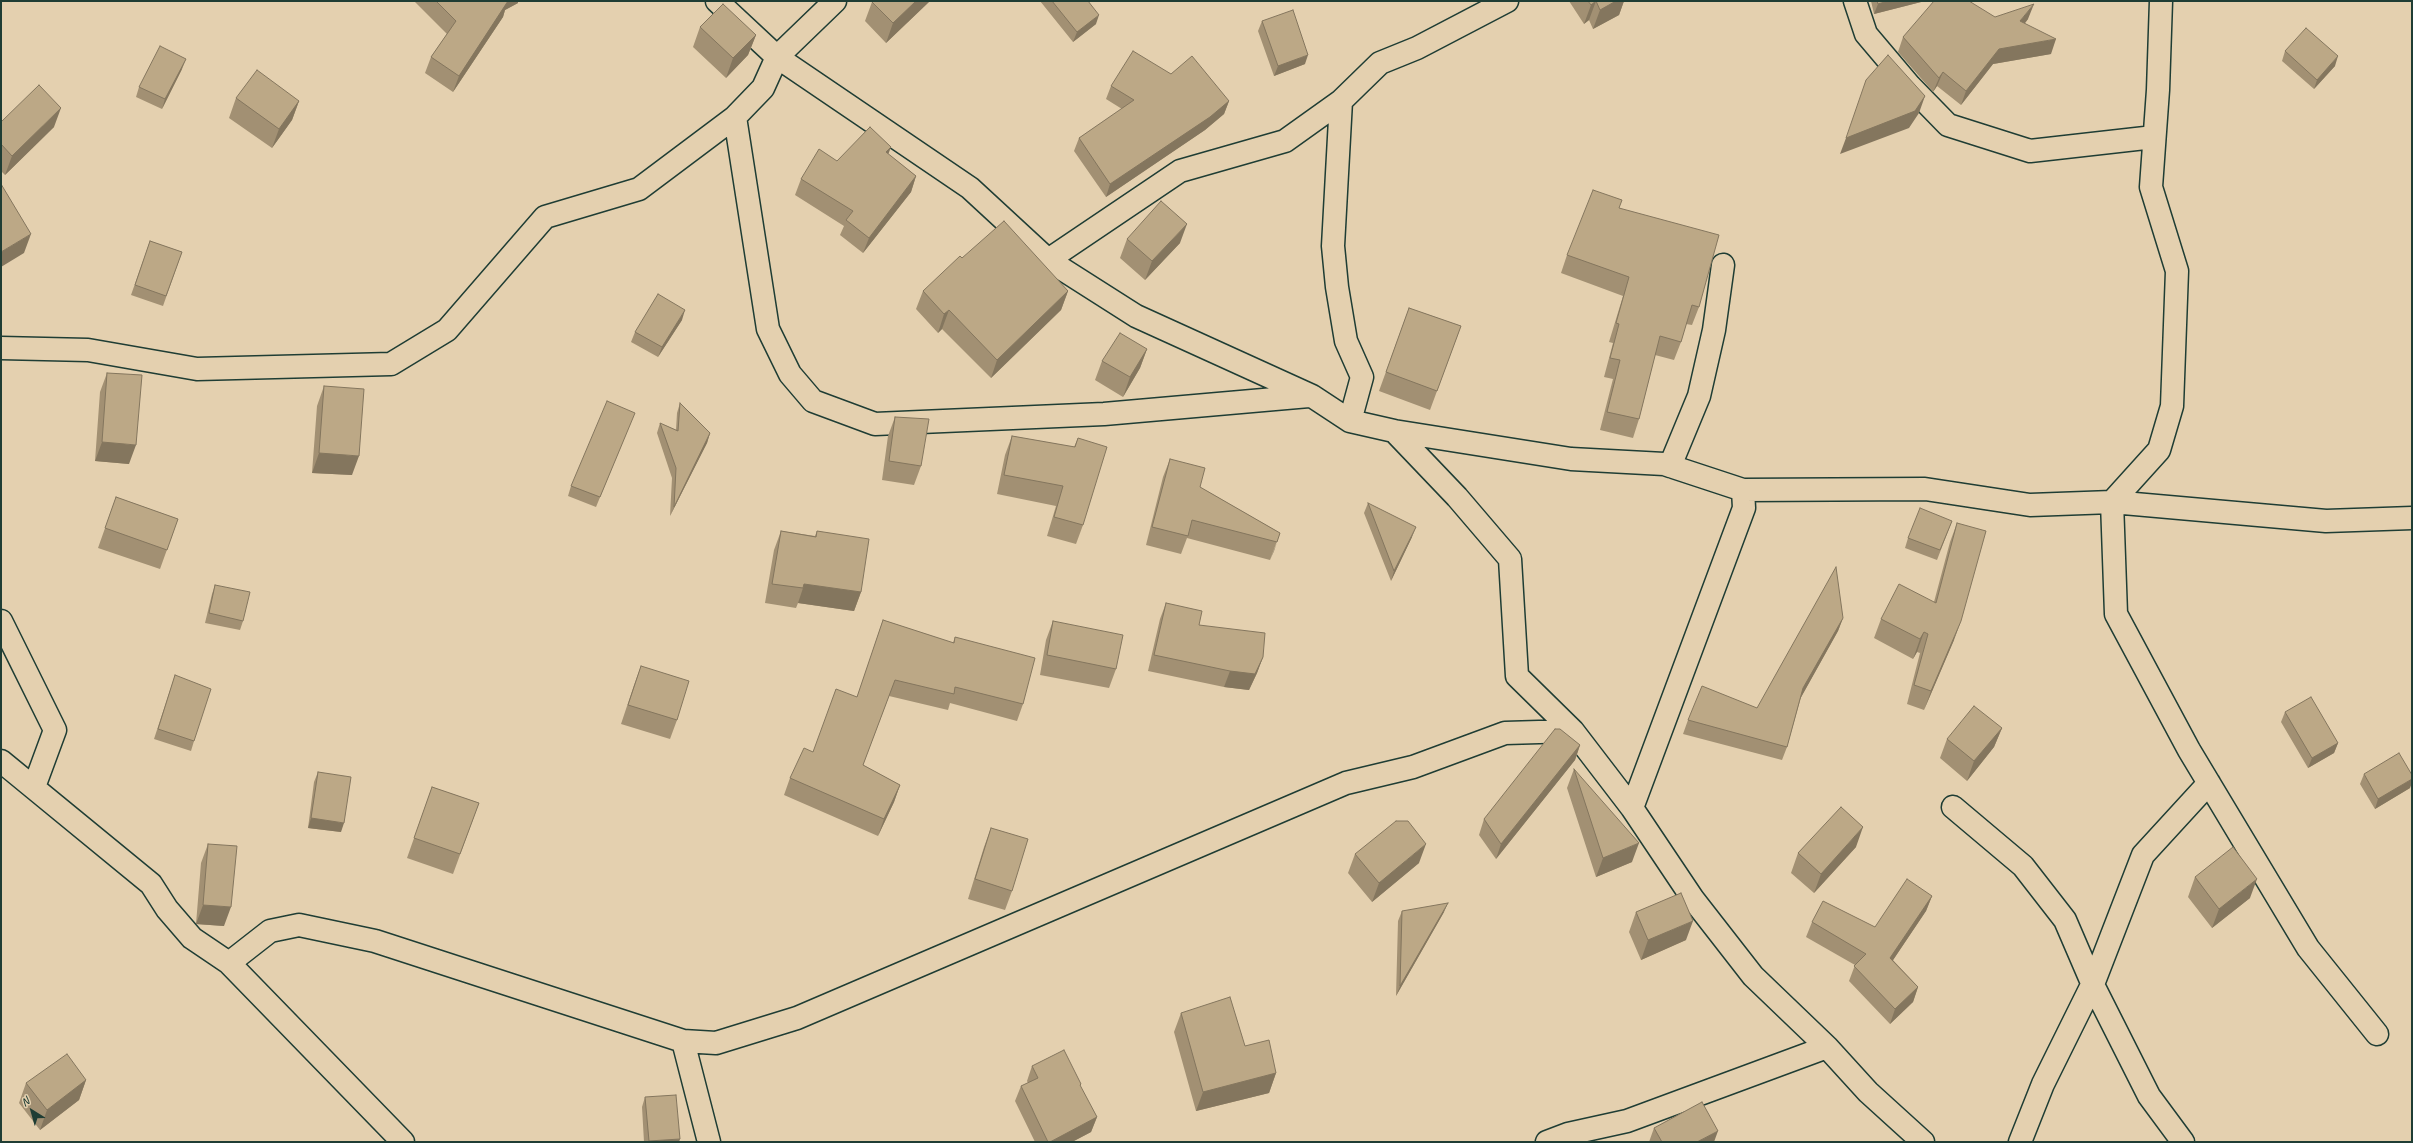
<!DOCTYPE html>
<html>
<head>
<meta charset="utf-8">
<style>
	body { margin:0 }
	#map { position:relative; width:2413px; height:1143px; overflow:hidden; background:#e4d0af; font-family:Caveat,sans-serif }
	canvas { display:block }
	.frame { position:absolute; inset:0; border:2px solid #1f3d34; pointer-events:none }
	.north { position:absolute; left:12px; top:1091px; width:40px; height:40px; -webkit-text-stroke:3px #e4d0af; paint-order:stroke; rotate:323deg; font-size:11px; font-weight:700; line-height:16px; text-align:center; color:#1f3d34 }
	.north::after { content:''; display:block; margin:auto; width:14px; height:18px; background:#1f3d34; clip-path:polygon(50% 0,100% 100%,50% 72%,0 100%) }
</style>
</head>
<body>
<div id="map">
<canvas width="2413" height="1143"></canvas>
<div class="frame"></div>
<div class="north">N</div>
</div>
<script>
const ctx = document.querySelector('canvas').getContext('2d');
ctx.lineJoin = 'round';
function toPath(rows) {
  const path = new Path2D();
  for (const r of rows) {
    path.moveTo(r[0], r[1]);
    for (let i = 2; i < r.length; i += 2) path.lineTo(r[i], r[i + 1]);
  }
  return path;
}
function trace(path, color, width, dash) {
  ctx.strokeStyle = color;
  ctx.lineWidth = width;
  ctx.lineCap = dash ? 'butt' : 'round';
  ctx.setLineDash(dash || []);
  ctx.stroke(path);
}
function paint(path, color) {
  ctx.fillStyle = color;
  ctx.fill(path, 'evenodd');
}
const street = toPath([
	[717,1,777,57,970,188,1048,260,1136,316,1312,396,1350,421,1394,431,1571,459,1664,464,1743,490,1925,489,2030,505,2112,502,2159,450,2172,406,2177,271,2151,187,2158,90,2161,1],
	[1855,1,1866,34,1910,86,1948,125,2030,151,2154,137],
	[1341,101,1333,246,1337,287,1346,341,1362,377,1350,421],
	[735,117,768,329,790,374,813,401,875,424,1104,414,1309,396],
	[1048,260,1180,171,1285,141,1341,101,1380,63,1417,48,1507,1],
	[1,348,88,350,197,369,391,364,447,330,545,217,639,189,735,117,763,88,777,57,835,1],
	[1394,431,1457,497,1510,559,1517,676,1573,731,1632,808,1693,899,1753,976,1827,1047,1868,1092,1923,1142],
	[1670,466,1699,396,1714,330,1723,265],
	[1,621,55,730,34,787],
	[1,761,151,884,167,909,192,938,229,963,403,1142],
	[1953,807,2023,866,2065,920,2093,985,2149,1096,2183,1142],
	[1632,808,1744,508,1743,490],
	[229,963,270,931,299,925,375,941,683,1041,716,1043,797,1018,1346,783,1413,767,1505,733,1573,731],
	[2377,1034,2308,948,2189,750,2116,614,2112,502,2326,521,2412,518],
	[683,1041,709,1142],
	[1547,1142,1568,1134,1627,1121,1827,1047],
	[2020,1142,2043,1084,2095,979,2143,855,2209,783]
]);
const wall = toPath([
	[414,1,518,1,518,3,505,10,503,17,453,92,425,73,431,57,447,34],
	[873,1,930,1,886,43,865,21,872,2],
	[1040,1,1088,1,1096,24,1073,42],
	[1569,1,1624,1,1619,15,1593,29,1589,20,1584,24],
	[1871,1,1925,1,1874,14],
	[1995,17,2028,19,2025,23,2051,54,1993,64,1961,105,1937,86,1933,92,1898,52,1903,37],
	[1262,21,1305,64,1274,76,1258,31],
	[700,27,756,35,748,55,726,78,693,47],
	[2285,51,2335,66,2314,89,2282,61],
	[182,69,162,109,136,97,139,87],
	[1171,74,1229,101,1224,114,1205,130,1106,197,1074,151,1079,138,1122,109,1106,99,1111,86],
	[236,98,299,101,292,120,272,148,229,118],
	[1,122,54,127,5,175,1,171],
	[888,154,916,176,911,192,863,253,840,235,844,226,795,195,801,179,837,161],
	[1619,208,1699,307,1692,325,1686,324,1681,342,1674,360,1655,355,1639,419,1633,438,1600,430,1613,379,1604,377,1613,343,1609,342,1623,296,1561,273,1567,255],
	[1127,239,1180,243,1145,280,1120,258],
	[150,241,182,252,163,306,131,295],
	[923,291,1068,291,1061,310,991,378,942,329,938,333,916,309],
	[1409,308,1461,326,1430,410,1379,391],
	[682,320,658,357,631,342,635,332],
	[1147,349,1140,368,1123,397,1095,380,1102,361],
	[107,373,129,464,95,461,100,392],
	[324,386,352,475,312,473,317,406],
	[680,403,710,433,707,443,670,516,672,478,657,433,660,423,676,430,677,413],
	[895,417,921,466,914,485,882,480,888,436],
	[631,422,596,507,568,496,571,486],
	[1012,436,1074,447,1078,438,1083,525,1076,544,1047,536,1056,506,997,494,1005,455],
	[1170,459,1200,487,1280,533,1270,560,1187,538,1181,554,1146,545,1163,477],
	[116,497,178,519,160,569,98,548],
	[1368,503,1412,537,1391,581,1364,513],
	[1952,521,1937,560,1905,548,1908,538],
	[1957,523,1954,640,1924,710,1907,704,1920,653,1917,652,1913,659,1874,638,1881,619,1934,602,1950,542],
	[781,531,815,536,817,531,861,592,854,611,798,603,796,608,765,603,774,550],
	[215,585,243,621,240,630,205,623,212,594],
	[1166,603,1199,625,1263,657,1257,673,1249,690,1224,687,1148,671,1160,619],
	[1843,618,1838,631,1801,697,1787,747,1782,760,1683,734,1688,720,1757,708],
	[883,620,953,643,955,637,1023,704,1017,721,950,703,948,710,889,696,863,765,900,785,894,802,878,836,784,795,790,778,813,752,857,697],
	[1053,621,1116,669,1109,688,1040,675,1046,640],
	[641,666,677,720,670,739,621,724,634,685],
	[175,675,194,741,191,751,154,739],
	[2285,712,2338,743,2334,753,2308,768,2281,722],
	[2002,728,1994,747,1967,781,1940,758,1947,739],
	[1580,745,1575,760,1496,859,1479,835,1484,819],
	[1574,769,1632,862,1596,877,1567,788],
	[318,772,341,832,308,828,314,782],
	[2364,774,2410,788,2375,809,2360,784],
	[432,787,479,803,453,874,407,858],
	[991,828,1012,891,1005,910,968,899,984,847],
	[208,844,224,926,196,924,201,863],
	[1856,847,1814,893,1791,873,1798,853],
	[1355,854,1419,863,1372,902,1348,873],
	[2195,877,2250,898,2212,928,2188,897],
	[1932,896,1926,911,1893,960,1918,987,1913,1002,1890,1024,1849,981,1855,965,1806,937,1812,922,1875,927],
	[1402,911,1444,912,1396,996,1398,921],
	[1636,912,1686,940,1641,960,1629,932],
	[1181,1013,1276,1073,1269,1093,1196,1111,1174,1032],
	[1032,1066,1081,1084,1080,1087,1097,1117,1091,1132,1072,1142,1035,1142,1015,1101,1021,1086,1028,1083,1027,1081],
	[86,1080,79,1100,40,1130,19,1103,26,1083],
	[645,1097,679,1142,644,1142,642,1107],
	[1654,1128,1714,1142,1649,1142]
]);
const shadedWall = toPath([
	[503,1,518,1,518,3,505,10,503,17,453,92,459,76],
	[916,1,930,1,886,43,893,23],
	[1596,1,1589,20,1584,24,1591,5],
	[1615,1,1624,1,1619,15,1593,29,1600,10],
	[1888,1,1925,1,1874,14,1878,4],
	[2034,4,2028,19,2015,36,2020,21],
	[1099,15,1096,24,1073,42,1077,32],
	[756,35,748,55,726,78,733,58],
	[2056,39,2051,54,1993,64,1961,105,1966,91,1999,49],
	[1308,55,1305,64,1274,76,1278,66],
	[2338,56,2335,66,2314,89,2317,80],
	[186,59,182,69,162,109,165,99],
	[1943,72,1937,86,1933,92,1939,78],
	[1925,96,1919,113,1909,128,1840,154,1846,138],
	[299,101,292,120,272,148,279,129],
	[1229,101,1224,114,1205,130,1106,197,1110,184],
	[61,108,54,127,5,175,12,156],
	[891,147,885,163,886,152],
	[916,176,911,192,863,253,869,238],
	[1187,224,1180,243,1145,280,1152,261],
	[31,234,24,253,1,267,1,252],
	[1068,291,1061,310,991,378,997,360],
	[685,310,682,320,658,357,662,347],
	[949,310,942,329,938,333,944,314],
	[1147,349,1140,368,1123,397,1130,377],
	[710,433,707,443,670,516,674,507],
	[102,442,136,445,129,464,95,461],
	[319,453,359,456,352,475,312,473],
	[1416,527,1412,537,1391,581,1394,571],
	[1280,533,1274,551,1270,560,1277,542],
	[804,584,861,592,854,611,798,603,803,588],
	[1843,618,1838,631,1799,701,1803,688],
	[1961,621,1954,640,1924,710,1931,691],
	[1924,632,1917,652,1913,659,1920,639],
	[1263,657,1257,673,1249,690,1224,687,1230,671],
	[2002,728,1994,747,1967,781,1974,761],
	[2338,743,2334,753,2308,768,2312,758],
	[1580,745,1575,760,1496,859,1501,844],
	[2412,779,2412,783,2410,788,2375,809,2378,799],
	[900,785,894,802,878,836,884,819],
	[311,818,344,823,341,832,308,828],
	[1863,827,1856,847,1814,893,1821,874],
	[1639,843,1632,862,1596,877,1603,858],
	[1426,844,1419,863,1372,902,1379,883],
	[2257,879,2250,898,2212,928,2219,909],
	[1932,896,1926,911,1885,972,1890,958],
	[1448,903,1444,912,1396,996,1400,986],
	[203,905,231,907,224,926,196,924],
	[1693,921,1686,940,1641,960,1648,940],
	[1918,987,1913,1002,1890,1024,1895,1009],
	[1276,1073,1269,1093,1196,1111,1203,1092],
	[86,1080,79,1100,40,1130,47,1110],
	[1097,1117,1091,1132,1072,1142,1050,1142],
	[1718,1131,1714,1142,1697,1142],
	[680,1139,679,1142,649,1142,649,1141]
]);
const building = toPath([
	[436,1,508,1,459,76,431,57,456,21,436,1],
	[873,1,916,1,893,23,872,2,873,1],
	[1052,1,1088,1,1099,15,1077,32,1052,1],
	[1588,1,1616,1,1600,10,1596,1,1591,5,1588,1],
	[1877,1,1888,1,1878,4,1877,1],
	[1934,1,1969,1,1995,17,2034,4,2020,21,2056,39,1999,49,1966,91,1943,72,1939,78,1903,37,1934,1],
	[723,4,756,35,733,58,700,27,723,4],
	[1293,10,1308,55,1278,66,1262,21,1293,10],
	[2306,28,2338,56,2317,80,2285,51,2306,28],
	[160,46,186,59,165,99,139,87,160,46],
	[1133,51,1171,74,1192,56,1229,101,1210,117,1110,184,1079,138,1134,100,1111,86,1133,51],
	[1888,55,1925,96,1915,111,1846,138,1866,80,1888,55],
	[257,70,299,101,279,129,236,98,257,70],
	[39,85,61,108,12,156,1,144,1,122,39,85],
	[870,127,891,147,886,152,916,176,869,238,846,220,853,211,801,179,819,149,837,161,870,127],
	[1,184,31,234,1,252,1,184],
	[1593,190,1622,200,1619,208,1719,235,1699,307,1692,305,1681,342,1660,336,1639,419,1607,412,1620,360,1610,358,1619,324,1616,323,1629,277,1567,255,1593,190],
	[1161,201,1187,224,1152,261,1127,239,1161,201],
	[1004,221,1068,291,997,360,949,310,944,314,923,291,960,256,962,258,1004,221],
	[150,241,182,252,166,296,135,285,150,241],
	[658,294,685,310,662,347,635,332,658,294],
	[1409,308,1461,326,1437,391,1386,372,1409,308],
	[1120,333,1147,349,1130,377,1102,361,1120,333],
	[107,373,142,375,136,445,102,442,107,373],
	[324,386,364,389,359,456,319,453,324,386],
	[607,401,635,413,600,497,571,486,607,401],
	[680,403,710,433,674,507,676,468,660,423,678,431,680,403],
	[895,417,929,419,921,466,889,461,895,417],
	[1012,436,1075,447,1078,438,1107,447,1083,525,1054,517,1063,486,1004,475,1012,436],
	[1170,459,1205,468,1200,487,1280,533,1277,542,1192,520,1188,536,1152,527,1170,459],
	[116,497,178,519,167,550,105,528,116,497],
	[1368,503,1416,527,1394,571,1368,503],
	[1920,508,1952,521,1940,550,1908,538,1920,508],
	[1957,523,1986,531,1961,621,1931,691,1914,685,1928,634,1924,632,1920,639,1881,619,1899,584,1936,603,1957,523],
	[781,531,816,537,817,531,869,539,861,592,804,584,803,588,772,584,781,531],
	[1836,567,1843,618,1803,688,1787,747,1688,720,1702,686,1757,708,1836,567],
	[215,585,250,592,243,621,209,613,215,585],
	[1166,603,1202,611,1199,625,1265,633,1263,657,1255,674,1230,671,1154,655,1166,603],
	[883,620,954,643,955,637,1035,658,1023,704,955,687,954,694,895,680,863,765,900,785,884,819,790,778,804,748,813,752,836,689,857,697,883,620],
	[1053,621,1123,635,1116,669,1047,655,1053,621],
	[641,666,689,681,677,720,628,705,641,666],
	[175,675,211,689,194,741,158,729,175,675],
	[2311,697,2338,743,2312,758,2285,712,2311,697],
	[1974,706,2002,728,1974,761,1947,739,1974,706],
	[1555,729,1560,729,1580,745,1501,844,1484,819,1555,729],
	[2399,753,2412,775,2412,779,2378,799,2364,774,2399,753],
	[1574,769,1639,843,1603,858,1574,769],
	[318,772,351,777,344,823,311,818,318,772],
	[432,787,479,803,460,854,414,838,432,787],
	[1841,807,1863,827,1821,874,1798,853,1841,807],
	[1396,821,1408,821,1426,844,1379,883,1355,854,1396,821],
	[991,828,1028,839,1012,891,975,879,991,828],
	[208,844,237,846,231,907,203,905,208,844],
	[2233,847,2257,879,2219,909,2195,877,2233,847],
	[1907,879,1932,896,1890,958,1918,987,1895,1009,1854,966,1866,954,1812,922,1823,901,1875,927,1907,879],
	[1681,893,1693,921,1648,940,1636,912,1681,893],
	[1448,903,1400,986,1402,911,1448,903],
	[1230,997,1245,1046,1269,1040,1276,1073,1203,1092,1181,1013,1230,997],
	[1064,1050,1081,1084,1080,1085,1097,1117,1050,1142,1048,1142,1021,1086,1038,1078,1032,1066,1064,1050],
	[67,1054,86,1080,47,1110,26,1083,67,1054],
	[676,1095,680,1139,649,1141,645,1097,676,1095],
	[1702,1102,1718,1131,1697,1142,1662,1142,1654,1128,1702,1102]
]);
trace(street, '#1f3d34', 25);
trace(street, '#e4d0af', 22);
paint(wall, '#a29073');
paint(shadedWall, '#84765e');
paint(building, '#bca886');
trace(building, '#84765e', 1);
</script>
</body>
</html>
